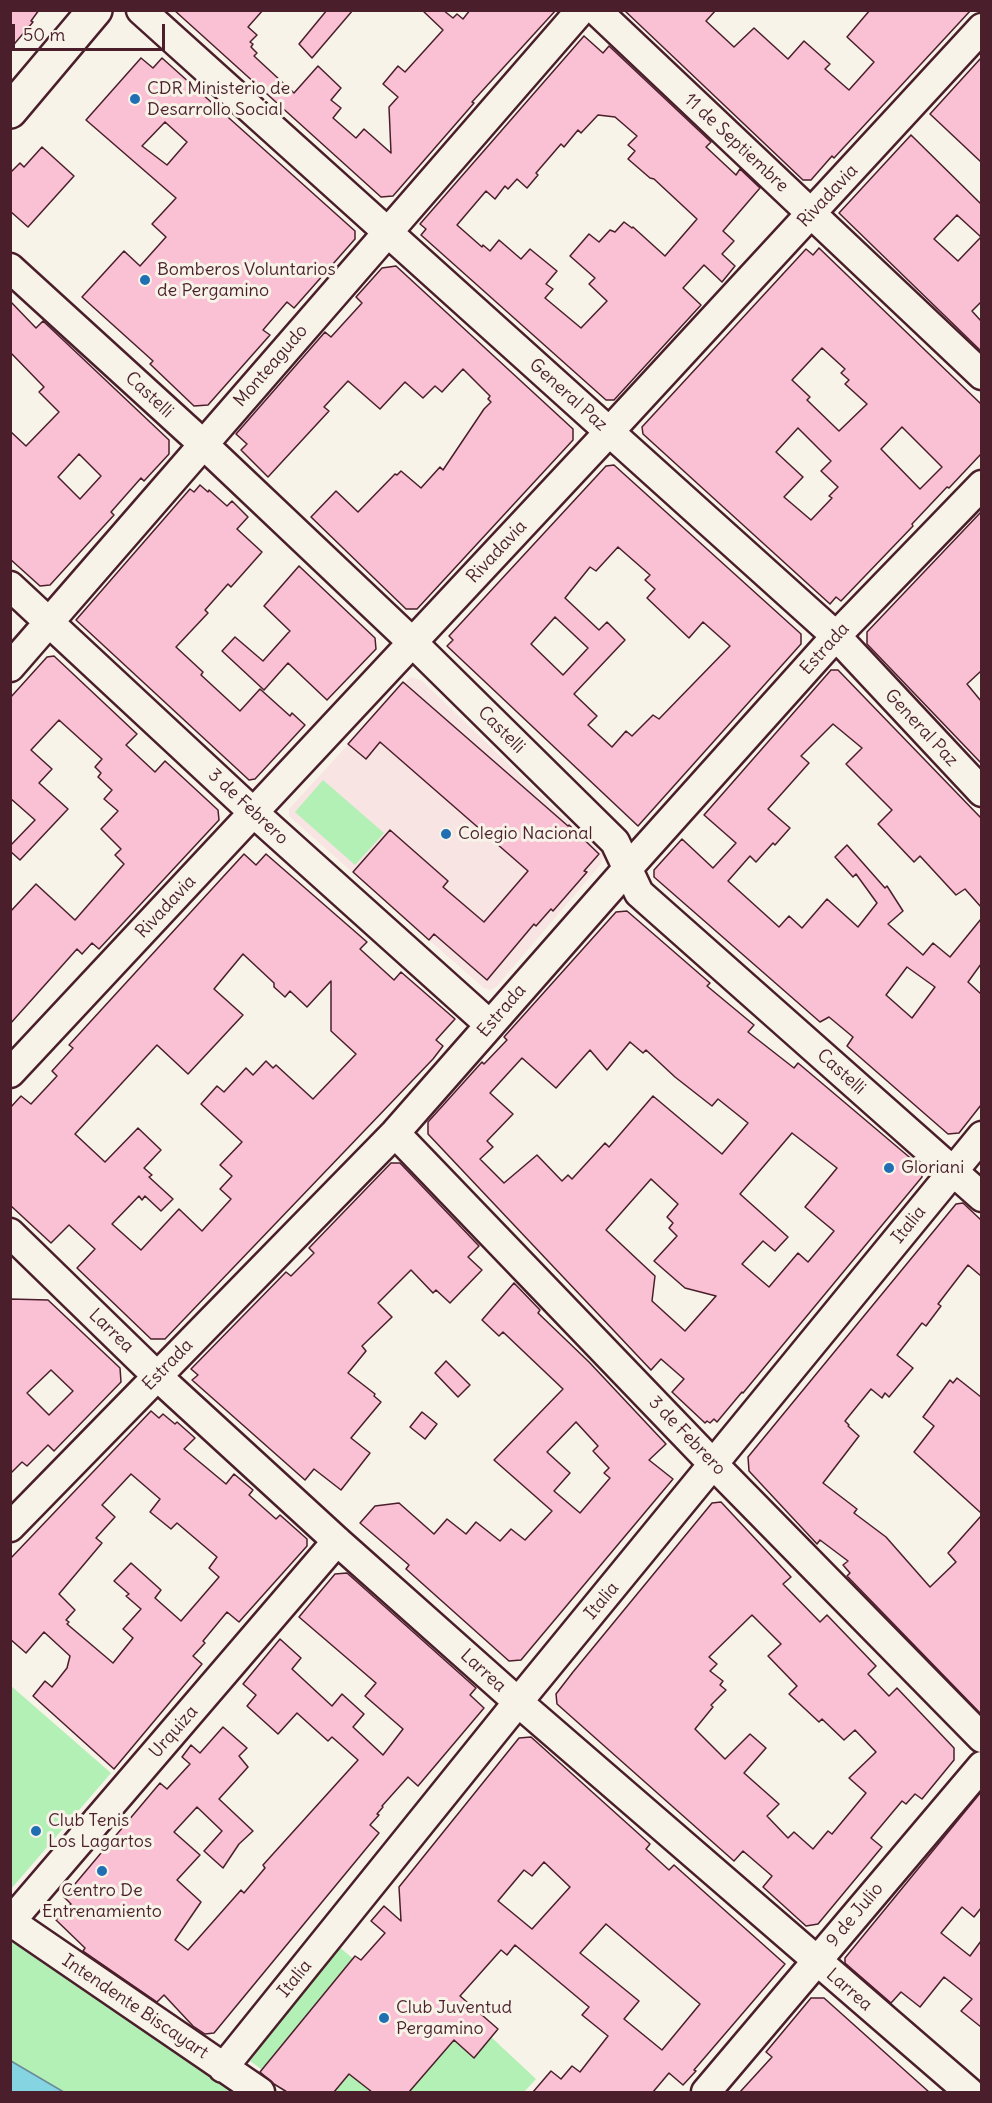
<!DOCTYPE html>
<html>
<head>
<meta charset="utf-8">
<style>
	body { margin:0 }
	#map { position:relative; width:992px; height:2103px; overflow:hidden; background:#f7f3e8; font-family:Delius,sans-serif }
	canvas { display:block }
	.frame { position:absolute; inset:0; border:12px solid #4a1f2b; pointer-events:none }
	.scale { position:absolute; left:12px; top:24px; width:153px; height:27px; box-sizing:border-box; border:3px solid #4a1f2b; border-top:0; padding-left:8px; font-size:18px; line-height:21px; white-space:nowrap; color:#4a1f2b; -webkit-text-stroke:4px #f7f3e8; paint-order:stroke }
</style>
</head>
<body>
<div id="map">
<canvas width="992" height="2103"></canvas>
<div class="frame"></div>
<div class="scale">50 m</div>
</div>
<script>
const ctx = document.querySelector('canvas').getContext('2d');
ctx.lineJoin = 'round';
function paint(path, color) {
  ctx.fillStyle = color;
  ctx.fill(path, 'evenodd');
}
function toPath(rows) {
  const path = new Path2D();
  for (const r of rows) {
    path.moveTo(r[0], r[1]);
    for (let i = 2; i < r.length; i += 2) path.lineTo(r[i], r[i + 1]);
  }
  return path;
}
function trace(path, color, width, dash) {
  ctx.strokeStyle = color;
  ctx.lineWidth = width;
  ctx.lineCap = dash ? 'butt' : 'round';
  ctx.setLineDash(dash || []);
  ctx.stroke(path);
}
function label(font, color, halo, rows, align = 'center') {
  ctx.font = font + ' Delius,sans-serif';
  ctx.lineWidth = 6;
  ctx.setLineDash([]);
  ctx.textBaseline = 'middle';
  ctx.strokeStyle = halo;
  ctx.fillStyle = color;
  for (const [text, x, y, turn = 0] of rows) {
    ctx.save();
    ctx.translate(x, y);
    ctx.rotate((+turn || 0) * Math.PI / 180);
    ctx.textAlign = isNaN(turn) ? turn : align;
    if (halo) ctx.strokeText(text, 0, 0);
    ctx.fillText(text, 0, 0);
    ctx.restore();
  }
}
const built = toPath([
	[410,677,421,680,603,855,601,864,496,987,490,990,484,988,429,940,289,816,289,809]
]);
const green = toPath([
	[323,780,384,833,355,865,295,812],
	[10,1685,111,1773,11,1889,10,1889],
	[11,1939,238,2092,64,2092,11,2061],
	[338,1946,412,2008,441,1977,496,2028,490,2036,536,2079,524,2092,293,2092,250,2061]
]);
const water = toPath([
	[11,2061,62,2091,64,2092,11,2092,11,2061]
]);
const building = toPath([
	[10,10,39,10,31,21,33,22,10,49,10,10],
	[174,10,263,10,248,27,257,35,250,42,253,44,251,47,257,53,254,56,294,93,318,66,341,88,331,100,341,108,333,118,356,138,364,129,391,153,389,107,398,97,383,84,398,66,405,72,443,30,422,10,443,10,453,18,457,14,463,19,470,10,556,10,472,102,474,103,393,196,381,197,174,10],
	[327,10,353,10,312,58,299,44,327,10],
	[624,10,716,10,706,21,734,47,754,28,788,59,804,41,830,64,825,69,849,90,874,62,847,37,870,10,971,10,834,158,832,156,811,180,803,180,624,10],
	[584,36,603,53,609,46,711,142,706,147,736,175,740,169,760,188,723,231,734,241,722,254,735,266,722,282,704,265,683,288,701,305,614,400,606,400,421,235,426,229,420,224,584,36],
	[598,115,615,117,637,136,628,145,635,151,628,159,650,178,654,179,697,219,665,256,633,227,632,228,624,222,615,232,610,230,599,242,589,234,570,256,595,278,589,284,607,301,581,328,545,298,553,289,546,284,557,271,530,249,521,259,499,240,490,251,483,245,482,247,457,225,486,191,495,199,505,186,508,189,517,179,527,188,538,175,536,173,561,144,564,147,578,130,581,133,598,115],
	[141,58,153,68,162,58,355,231,355,239,294,308,287,302,263,330,270,335,208,405,194,406,150,364,153,361,82,297,124,251,140,266,166,237,152,224,176,198,86,120,141,58],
	[165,122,187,142,167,165,142,146,165,122],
	[981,58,981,162,930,114,981,58],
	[911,135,981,204,981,302,972,311,981,321,981,351,839,213,911,135],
	[957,215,981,237,958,261,934,239,957,215],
	[42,147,74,176,28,227,10,211,10,173,20,163,24,167,42,147],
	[819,248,981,404,981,454,949,488,947,487,912,524,913,526,841,601,836,597,830,604,643,434,642,427,806,249,813,255,819,248],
	[822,348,845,369,841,373,849,380,845,384,867,404,839,431,807,400,810,397,792,380,822,348],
	[902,427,942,467,920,489,881,449,902,427],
	[798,428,831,461,821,471,838,487,829,496,832,498,811,520,784,497,803,477,776,452,798,428],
	[396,266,573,429,573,440,417,609,406,609,311,517,336,491,358,512,395,474,397,475,401,471,421,488,440,467,443,470,484,409,491,402,488,399,490,396,463,369,442,392,435,386,423,398,405,382,380,409,348,381,324,407,329,411,268,477,241,450,247,444,236,434,325,332,331,337,362,303,356,297,382,268,396,266],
	[10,301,36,328,43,321,169,440,169,454,144,481,141,478,111,512,114,515,50,585,40,586,10,559,10,431,26,446,59,412,39,392,44,387,10,352,10,301],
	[79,454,101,476,80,499,58,477,79,454],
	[614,465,801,634,801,644,638,826,447,646,453,640,449,636,606,466,614,465],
	[618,547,650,575,645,580,655,589,647,598,689,638,703,622,730,646,659,719,653,715,632,736,626,731,612,747,588,725,597,716,574,694,625,640,607,622,599,630,565,598,590,567,596,571,618,547],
	[555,617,588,648,563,675,531,644,555,617],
	[200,485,208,492,209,490,227,506,232,501,248,517,237,529,262,552,231,587,228,584,205,610,208,613,176,647,203,672,201,675,240,711,260,689,290,716,292,713,305,725,255,779,249,780,76,620,190,489,194,492,200,485],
	[981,512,981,671,967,684,981,701,981,763,867,644,867,632,981,512],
	[299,566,375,638,376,649,327,700,288,663,264,690,222,651,235,637,263,661,288,633,290,631,264,606,299,566],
	[54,656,137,734,126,745,155,772,165,761,218,810,219,820,99,949,92,943,82,954,77,949,10,1024,10,912,36,884,75,920,124,864,115,855,121,849,101,829,118,811,104,799,112,790,98,777,101,773,95,767,102,759,59,720,31,750,52,769,39,783,68,809,20,860,10,851,10,846,35,820,10,798,10,698,47,657,54,656],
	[831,670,838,670,981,818,981,907,965,889,956,895,920,856,914,862,878,824,892,810,846,764,862,748,833,724,801,756,809,763,768,809,790,828,775,845,773,843,756,862,750,856,728,881,779,927,789,916,802,928,827,899,858,927,877,903,856,874,853,877,835,857,847,845,885,888,887,886,903,911,888,924,923,955,933,943,950,957,981,919,981,964,968,982,981,994,981,1105,959,1133,948,1134,847,1046,853,1037,829,1017,820,1022,654,877,654,870,682,839,713,868,736,843,704,815,831,670],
	[907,967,935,987,912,1018,886,995,907,967],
	[403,682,568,826,569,825,599,854,584,871,587,872,553,911,551,909,536,926,534,924,487,980,434,934,429,940,353,872,390,830,448,881,443,887,484,922,528,871,380,742,366,759,348,744,403,682],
	[244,854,256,865,266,854,367,942,360,949,394,980,401,972,455,1019,436,1040,443,1046,433,1059,165,1339,151,1339,77,1268,95,1249,69,1225,51,1243,10,1205,10,1108,21,1096,31,1104,57,1076,52,1071,73,1048,69,1045,244,854],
	[243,954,274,983,274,987,285,997,290,991,307,1007,331,981,331,1031,356,1054,313,1099,276,1065,273,1068,266,1061,253,1075,246,1068,224,1092,217,1086,201,1104,242,1142,220,1165,232,1176,220,1189,231,1199,202,1231,179,1209,141,1250,112,1224,139,1196,142,1200,145,1196,161,1211,173,1199,149,1177,152,1175,144,1168,161,1150,138,1128,105,1162,75,1134,157,1045,188,1074,216,1044,243,1015,214,989,243,954],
	[627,911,710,983,707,986,754,1025,748,1032,794,1068,798,1063,921,1167,922,1177,743,1393,742,1392,717,1422,714,1419,710,1423,707,1421,705,1423,672,1392,684,1379,661,1359,651,1370,428,1134,428,1122,482,1062,484,1064,507,1040,504,1037,616,912,627,911],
	[630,1042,643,1053,646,1050,675,1077,712,1106,718,1099,748,1123,722,1154,653,1096,609,1147,605,1143,572,1179,568,1175,562,1181,537,1155,504,1183,480,1159,493,1147,487,1141,513,1114,490,1093,522,1058,556,1088,590,1050,607,1070,630,1042],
	[792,1133,837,1168,805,1207,834,1231,808,1262,798,1253,769,1287,742,1264,763,1241,775,1251,788,1237,740,1194,792,1133],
	[651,1179,678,1204,667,1217,673,1223,669,1228,677,1236,654,1261,685,1288,716,1296,685,1331,652,1301,655,1276,606,1230,651,1179],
	[391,1163,400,1163,479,1246,468,1257,482,1270,450,1303,436,1290,433,1293,411,1270,378,1303,392,1317,362,1346,366,1351,348,1373,375,1394,374,1396,381,1402,351,1438,370,1453,341,1490,314,1469,305,1480,192,1380,198,1375,191,1369,286,1272,291,1276,314,1253,309,1248,391,1163],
	[963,1203,981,1220,981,1276,968,1265,938,1304,941,1306,926,1326,922,1323,897,1355,913,1368,889,1397,885,1393,882,1398,871,1389,845,1421,849,1425,848,1426,859,1436,823,1483,857,1509,854,1513,886,1537,930,1587,956,1562,948,1553,981,1516,981,1714,847,1576,850,1573,843,1565,848,1561,820,1540,817,1544,749,1471,748,1457,956,1204,963,1203],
	[514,1283,540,1310,538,1313,589,1362,666,1444,649,1460,673,1479,521,1660,509,1661,406,1569,409,1565,360,1523,375,1506,399,1503,434,1534,447,1519,466,1534,476,1522,500,1541,511,1529,525,1540,552,1511,494,1460,563,1389,503,1332,499,1336,482,1320,514,1283],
	[576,1422,598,1446,593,1451,609,1468,604,1473,610,1478,580,1513,554,1491,570,1473,547,1452,576,1422],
	[10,1299,48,1300,120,1368,121,1382,54,1451,48,1445,27,1466,22,1462,10,1474,10,1299],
	[51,1370,73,1391,49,1415,27,1393,51,1370],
	[446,1361,470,1385,458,1397,435,1373,446,1361],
	[957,1378,981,1397,981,1513,914,1452,934,1426,923,1417,950,1380,953,1383,957,1378],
	[151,1411,159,1418,163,1414,175,1424,177,1422,195,1438,184,1449,226,1484,234,1474,253,1490,249,1495,276,1519,280,1515,307,1539,307,1546,239,1622,227,1612,203,1641,205,1643,193,1656,202,1664,114,1769,33,1696,45,1681,52,1687,67,1668,70,1656,44,1632,26,1653,10,1639,10,1559,151,1411],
	[131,1474,160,1499,150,1512,171,1529,177,1523,217,1557,209,1568,219,1577,181,1621,155,1598,161,1590,131,1563,114,1581,129,1594,126,1596,141,1609,123,1629,133,1638,113,1663,67,1624,69,1622,66,1620,75,1610,59,1594,102,1543,96,1538,115,1517,102,1505,131,1474],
	[422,1412,437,1424,425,1439,410,1427,422,1412],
	[721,1502,791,1577,783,1584,820,1622,827,1615,876,1666,868,1674,889,1696,897,1688,954,1748,954,1760,922,1799,915,1794,906,1804,902,1801,871,1838,882,1847,818,1924,806,1926,763,1887,772,1876,743,1851,734,1861,557,1704,556,1694,573,1672,712,1503,721,1502],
	[752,1615,781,1644,768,1656,797,1686,789,1694,819,1722,822,1719,844,1740,855,1730,876,1752,849,1778,866,1793,832,1834,828,1831,813,1849,794,1832,788,1838,767,1816,779,1804,744,1773,766,1748,750,1734,725,1759,695,1729,713,1707,711,1705,726,1690,720,1685,723,1681,710,1671,717,1664,709,1657,752,1615],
	[347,1573,476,1688,470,1695,484,1708,418,1786,408,1777,382,1806,383,1807,377,1814,379,1815,370,1825,379,1833,214,2033,205,2034,193,2026,164,1995,157,2002,83,1951,85,1948,56,1920,71,1904,64,1897,160,1783,167,1789,190,1764,182,1757,191,1745,200,1753,223,1727,247,1748,239,1756,248,1767,219,1799,253,1831,239,1844,223,1868,204,1851,222,1831,197,1807,174,1832,200,1855,177,1880,201,1902,175,1940,188,1950,241,1890,244,1893,265,1868,263,1865,358,1760,332,1737,328,1741,297,1713,278,1734,247,1706,256,1695,243,1684,280,1639,301,1658,292,1669,332,1706,342,1694,364,1714,353,1727,383,1755,403,1729,365,1696,376,1683,299,1617,335,1574,347,1573],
	[531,1737,650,1844,646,1849,669,1870,674,1865,785,1964,694,2070,696,2071,683,2085,669,2073,653,2092,533,2092,551,2071,561,2079,572,2066,580,2072,608,2036,582,2015,589,2007,515,1945,507,1955,501,1950,460,1996,498,2029,474,2058,454,2040,409,2092,372,2092,349,2074,334,2092,287,2092,274,2084,260,2072,355,1956,361,1960,385,1933,371,1921,384,1906,401,1921,399,1887,519,1738,531,1737],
	[544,1862,570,1887,532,1929,498,1901,524,1870,532,1876,544,1862],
	[606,1924,700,2004,662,2050,624,2019,639,2001,580,1953,606,1924],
	[981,1792,981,1908,974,1917,962,1907,941,1933,970,1956,981,1941,981,2027,961,2011,972,1999,944,1977,920,2007,901,1992,891,2003,845,1963,845,1958,981,1792],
	[811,1998,824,1998,929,2092,740,2092,772,2057,766,2052,811,1998]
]);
const minor = toPath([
	[141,10,836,636,982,792],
	[596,10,982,375],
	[10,268,203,444,412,642,615,842,639,893,982,1197],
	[10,586,254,813,490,1025],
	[10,667,581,10],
	[10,1073,609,432,982,28],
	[395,1133,714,1465,982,1738],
	[10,1233,157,1376,337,1541,518,1702,969,2092],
	[10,1527,395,1133,628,868,836,636,982,485],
	[10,1921,260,2092],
	[11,1921,337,1541],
	[223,2068,518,1702,982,1136],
	[706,2092,982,1766]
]);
const major = toPath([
	[10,111,95,10]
]);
const markers = [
	[135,99,6,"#1f6fb2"],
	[145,280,6,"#1f6fb2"],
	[446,834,6,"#1f6fb2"],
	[889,1168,6,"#1f6fb2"],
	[36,1831,6,"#1f6fb2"],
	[102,1871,6,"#1f6fb2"],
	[384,2018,6,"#1f6fb2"]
];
const poiNames = [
	["CDR Ministerio de",147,89],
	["Desarrollo Social",147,110],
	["Bomberos Voluntarios",157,270],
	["de Pergamino",157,291],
	["Colegio Nacional",458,834],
	["Gloriani",901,1168],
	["Club Tenis",48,1821],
	["Los Lagartos",48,1842],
	["Centro De",102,1891,"center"],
	["Entrenamiento",102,1912,"center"],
	["Club Juventud",396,2008],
	["Pergamino",396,2029]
];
const streetNames = [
	["11 de Septiembre",736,143,43],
	["Rivadavia",828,196,-47],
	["Monteagudo",271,366,-49],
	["Castelli",149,395,43],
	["General Paz",568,395,42],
	["Rivadavia",497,552,-47],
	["Estrada",825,649,-48],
	["General Paz",921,728,47],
	["Castelli",501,730,45],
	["3 de Febrero",248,807,43],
	["Rivadavia",166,907,-47],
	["Estrada",502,1011,-49],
	["Castelli",841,1072,42],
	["Italia",909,1225,-51],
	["Larrea",111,1331,44],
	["Estrada",168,1365,-46],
	["3 de Febrero",687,1436,46],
	["Italia",602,1601,-50],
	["Larrea",483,1671,42],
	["Urquiza",174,1732,-49],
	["9 de Julio",855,1915,-50],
	["Italia",295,1979,-51],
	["Larrea",849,1990,41],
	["Intendente Biscayart",135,2007,34]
];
paint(built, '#f8e4e2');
paint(green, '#b2f0b6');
paint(water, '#85d4e2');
trace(water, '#6d8c99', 1.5);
paint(building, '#fac1d5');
trace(building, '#4a1f2b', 1.5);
trace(minor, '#4a1f2b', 33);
trace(major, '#4a1f2b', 38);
trace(minor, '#f7f3e8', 28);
trace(major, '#f7f3e8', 33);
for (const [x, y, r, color] of markers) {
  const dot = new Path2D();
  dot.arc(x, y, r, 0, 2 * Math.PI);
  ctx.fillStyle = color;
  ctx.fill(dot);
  trace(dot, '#f7f3e8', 2);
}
label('18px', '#4a1f2b', '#f7f3e8', poiNames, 'left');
label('18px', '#4a1f2b', '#f7f3e8', streetNames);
</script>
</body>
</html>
